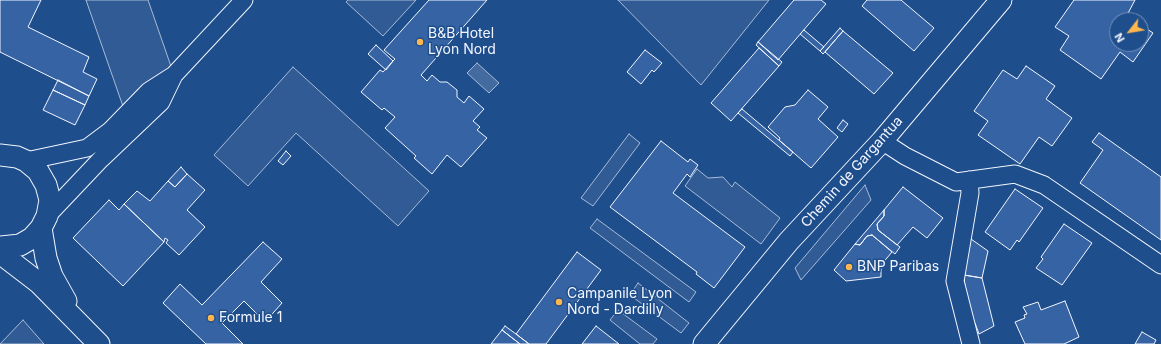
<!DOCTYPE html>
<html>
<head>
<meta charset="utf-8">
<style>
	body { margin:0 }
	#map { position:relative; width:1161px; height:344px; overflow:hidden; background:#1f4e8c; font-family:Inter,sans-serif }
	canvas { display:block }
	.north { position:absolute; left:1109px; top:12px; width:40px; height:40px; box-sizing:border-box; background:#1f4e8c; border:1px solid #7391ba; border-radius:50%; rotate:239deg; font-size:11px; font-weight:700; line-height:16px; text-align:center; color:#f2f6ff }
	.north::after { content:''; display:block; margin:auto; width:14px; height:18px; background:#ffb74d; clip-path:polygon(50% 0,100% 100%,50% 72%,0 100%) }
</style>
</head>
<body>
<div id="map">
<canvas width="1161" height="344"></canvas>
<div class="north">N</div>
</div>
<script>
const ctx = document.querySelector('canvas').getContext('2d');
ctx.lineJoin = 'round';
function paint(path, color) {
  ctx.fillStyle = color;
  ctx.fill(path, 'evenodd');
}
function toPath(rows) {
  const path = new Path2D();
  for (const r of rows) {
    path.moveTo(r[0], r[1]);
    for (let i = 2; i < r.length; i += 2) path.lineTo(r[i], r[i + 1]);
  }
  return path;
}
function trace(path, color, width, dash) {
  ctx.strokeStyle = color;
  ctx.lineWidth = width;
  ctx.lineCap = dash ? 'butt' : 'round';
  ctx.setLineDash(dash || []);
  ctx.stroke(path);
}
function label(font, color, halo, rows, align = 'center') {
  ctx.font = font + ' Inter,sans-serif';
  ctx.lineWidth = 3;
  ctx.setLineDash([]);
  ctx.textBaseline = 'middle';
  ctx.strokeStyle = halo;
  ctx.fillStyle = color;
  for (const [text, x, y, turn = 0] of rows) {
    ctx.save();
    ctx.translate(x, y);
    ctx.rotate((+turn || 0) * Math.PI / 180);
    ctx.textAlign = isNaN(turn) ? turn : align;
    if (halo) ctx.strokeText(text, 0, 0);
    ctx.fillText(text, 0, 0);
    ctx.restore();
  }
}
const built = toPath([
	[86,0,148,0,174,75,126,115,86,0],
	[348,0,416,0,383,36,346,2,348,0],
	[618,0,769,0,701,85,618,0],
	[293,67,429,191,398,226,296,133,248,186,214,155,293,67],
	[629,134,640,143,593,206,581,198,629,134],
	[697,169,708,178,723,177,732,187,735,182,780,218,761,244,685,186,697,169],
	[865,185,871,200,801,280,795,268,865,185],
	[597,219,696,292,689,302,590,228,597,219],
	[638,283,689,323,681,333,630,295,638,283],
	[618,310,657,339,653,344,640,344,610,320,618,310],
	[23,320,44,344,0,344,23,320]
]);
const water = toPath([
	[477,63,499,83,489,93,467,73,477,63]
]);
const building = toPath([
	[0,0,41,0,28,27,89,57,83,72,97,79,89,96,0,52,0,0],
	[429,0,487,0,421,75,427,81,432,75,440,82,447,82,457,90,457,97,464,103,469,96,484,109,473,121,480,127,477,130,487,138,461,167,447,155,432,174,414,158,416,156,385,128,395,117,384,108,382,110,361,92,380,70,383,72,393,61,395,59,384,50,429,0],
	[794,0,821,0,826,4,778,60,758,42,794,0],
	[867,0,901,0,934,28,914,51,862,6,867,0],
	[1074,0,1135,0,1127,15,1134,20,1117,20,1117,44,1141,44,1141,25,1153,33,1133,62,1120,52,1101,79,1060,50,1069,36,1055,27,1074,0],
	[840,28,843,31,823,54,820,51,840,28],
	[804,30,824,47,820,51,800,34,804,30],
	[843,31,893,73,874,94,825,52,843,31],
	[758,42,782,62,779,66,756,45,758,42],
	[376,45,393,61,386,70,368,54,376,45],
	[759,48,779,66,731,121,711,103,759,48],
	[645,50,662,63,654,72,652,70,641,84,627,72,645,50],
	[1026,66,1055,86,1046,99,1072,118,1052,146,1039,137,1020,164,978,135,988,121,974,111,1003,70,1017,79,1026,66],
	[58,80,89,96,85,105,53,90,58,80],
	[53,90,85,105,75,125,43,110,53,90],
	[808,90,828,107,818,119,838,137,811,168,779,140,780,138,768,127,785,107,795,105,808,90],
	[742,109,793,152,790,156,738,113,742,109],
	[843,120,848,124,842,132,837,128,843,120],
	[1099,133,1161,177,1161,240,1080,183,1103,150,1092,142,1099,133],
	[661,141,688,162,690,159,698,165,690,177,687,174,673,193,745,247,714,288,696,274,697,272,610,207,661,141],
	[286,151,291,156,283,165,278,161,286,151],
	[181,167,187,174,175,187,168,181,181,167],
	[187,174,205,190,187,210,205,227,179,255,166,243,168,240,165,238,164,242,124,204,137,191,150,201,168,181,175,187,187,174],
	[903,187,943,218,927,238,913,227,897,245,878,230,877,224,884,216,884,210,903,187],
	[1015,189,1043,208,1019,242,1017,240,1010,250,985,232,1015,189],
	[109,200,119,210,124,204,164,242,123,286,73,238,109,200],
	[884,210,884,216,877,224,878,230,900,247,895,254,872,235,867,236,860,245,855,244,884,210],
	[1064,224,1092,243,1062,285,1036,268,1043,259,1041,257,1064,224],
	[872,235,892,252,881,265,881,277,846,281,834,270,855,244,860,245,867,236,872,235],
	[971,239,988,251,982,278,964,275,971,239],
	[263,242,282,259,261,282,282,303,265,322,244,301,222,323,243,344,206,344,163,303,180,284,202,305,263,242],
	[577,252,601,270,546,344,529,344,516,334,577,252],
	[964,275,982,278,994,326,979,334,975,323,972,320,966,301,964,275],
	[1065,301,1079,337,1064,344,1025,344,1015,322,1025,318,1024,315,1027,314,1023,307,1038,302,1041,310,1065,301],
	[505,326,516,334,529,344,520,344,502,330,505,326],
	[596,326,619,344,582,344,596,326],
	[502,330,520,344,491,344,502,330],
	[1142,332,1156,340,1154,344,1135,344,1142,332]
]);
const minor = toPath([
	[882,141,905,156,956,182,1015,174,1044,185,1161,265],
	[26,161,87,148,111,130,149,91,174,75,244,0],
	[969,180,970,193,955,281,971,344],
	[47,216,101,159,161,102,174,75]
]);
const tertiary = toPath([
	[0,155,17,157,26,161,38,171,46,185,50,200,47,216,41,228,32,238,20,245,0,247],
	[41,228,46,258,52,276,66,301],
	[0,253,39,283,99,344],
	[704,344,789,241,882,141,1001,0]
]);
const markers = [
	[420,42,4,"#ffb74d"],
	[849,267,4,"#ffb74d"],
	[559,302,4,"#ffb74d"],
	[211,318,4,"#ffb74d"]
];
const poiNames = [
	["B&B Hotel",428,34],
	["Lyon Nord",428,50],
	["BNP Paribas",857,267],
	["Campanile Lyon",567,294],
	["Nord - Dardilly",567,310],
	["Formule 1",219,318]
];
const streetNames = [
	["Chemin de Gargantua",852,172,-48]
];
paint(built, '#305b95');
trace(built, '#a8bbd7', 1);
paint(water, '#446ba0');
trace(water, '#a8bbd7', 1);
paint(building, '#3563a3');
trace(building, '#f2f6ff', 1);
trace(minor, '#f2f6ff', 19);
trace(tertiary, '#f2f6ff', 23);
trace(minor, '#1f4e8c', 17);
trace(tertiary, '#1f4e8c', 21);
for (const [x, y, r, color] of markers) {
  const dot = new Path2D();
  dot.arc(x, y, r, 0, 2 * Math.PI);
  ctx.fillStyle = color;
  ctx.fill(dot);
  trace(dot, '#1f4e8c', 1.5);
}
label('14px', '#f2f6ff', '#1f4e8c', poiNames, 'left');
label('14px', '#f2f6ff', '#1f4e8c', streetNames);
</script>
</body>
</html>
